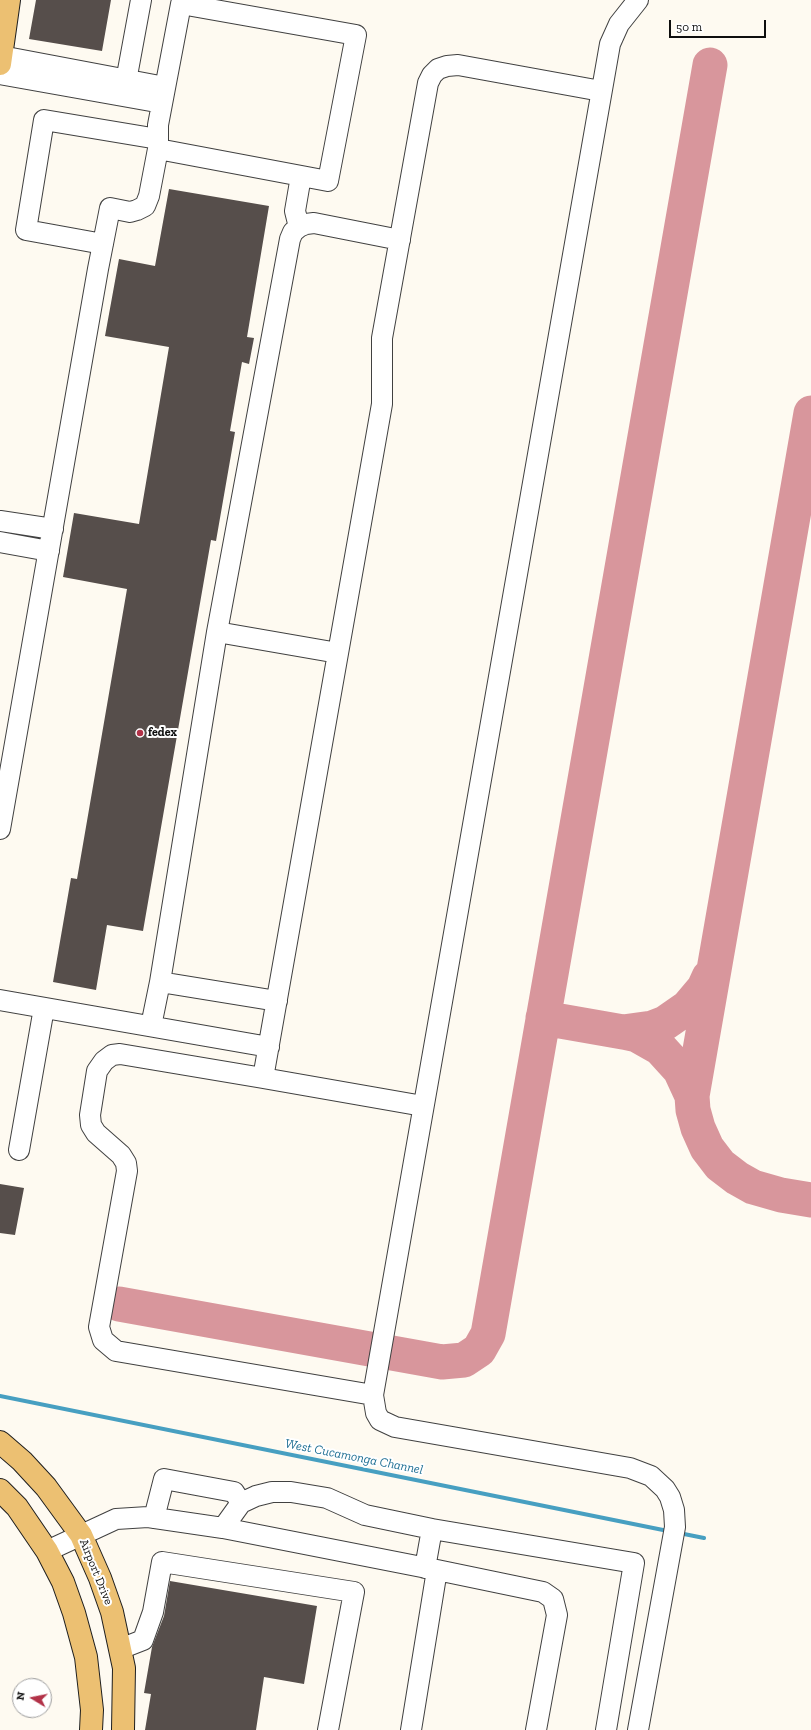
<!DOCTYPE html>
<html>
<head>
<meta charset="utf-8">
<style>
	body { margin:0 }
	#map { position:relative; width:811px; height:1730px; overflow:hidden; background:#fefaf1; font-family:"Zilla Slab",serif }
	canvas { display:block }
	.north { position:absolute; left:12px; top:1678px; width:40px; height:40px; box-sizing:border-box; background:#fff; border:1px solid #9f9f9f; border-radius:50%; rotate:280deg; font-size:11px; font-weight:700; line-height:16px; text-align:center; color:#0e0e0e }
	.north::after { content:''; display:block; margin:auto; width:14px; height:18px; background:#b23248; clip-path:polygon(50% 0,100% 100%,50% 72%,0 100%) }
	.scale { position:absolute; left:669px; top:20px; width:97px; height:18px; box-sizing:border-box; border:2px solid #0e0e0e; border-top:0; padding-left:5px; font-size:12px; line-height:14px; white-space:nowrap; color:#0e0e0e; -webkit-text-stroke:3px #fff; paint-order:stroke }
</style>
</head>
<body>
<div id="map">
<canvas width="811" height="1730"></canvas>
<div class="north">N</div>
<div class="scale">50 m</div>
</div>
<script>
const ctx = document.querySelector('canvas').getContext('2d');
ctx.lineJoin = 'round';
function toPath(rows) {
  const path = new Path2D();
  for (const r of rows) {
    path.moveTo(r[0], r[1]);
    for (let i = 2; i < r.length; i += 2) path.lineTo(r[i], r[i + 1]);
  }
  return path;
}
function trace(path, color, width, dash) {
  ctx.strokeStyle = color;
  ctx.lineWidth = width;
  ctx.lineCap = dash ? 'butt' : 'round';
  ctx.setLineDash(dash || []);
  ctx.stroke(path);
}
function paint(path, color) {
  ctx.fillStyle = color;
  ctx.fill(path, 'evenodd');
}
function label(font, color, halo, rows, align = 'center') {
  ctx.font = font + ' "Zilla Slab",serif';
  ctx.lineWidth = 4;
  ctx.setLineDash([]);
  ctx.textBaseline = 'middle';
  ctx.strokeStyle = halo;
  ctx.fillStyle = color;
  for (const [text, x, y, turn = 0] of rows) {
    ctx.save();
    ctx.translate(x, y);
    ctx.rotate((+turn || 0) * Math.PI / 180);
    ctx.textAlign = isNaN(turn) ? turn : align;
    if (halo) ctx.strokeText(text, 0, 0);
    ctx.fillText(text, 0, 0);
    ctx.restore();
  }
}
const stream = toPath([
	[0,1396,668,1531],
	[679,1533,704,1538]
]);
const taxiway = toPath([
	[811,413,692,1096,693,1110,698,1128,707,1148,720,1165,737,1178,753,1187,781,1195,811,1200],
	[543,1018,623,1032,652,1028,665,1023,688,1007,704,988,709,977],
	[623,1032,637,1035,660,1048,680,1070,692,1096],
	[119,1304,442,1362,464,1360,479,1350,488,1334,710,65]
]);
const building = toPath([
	[36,0,111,0,102,51,29,39],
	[169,189,269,206,247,337,254,338,249,364,242,362,230,431,235,432,216,541,211,540,143,931,107,925,96,990,53,982,71,878,77,879,127,589,63,577,74,513,139,524,169,347,105,336,119,259,155,266],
	[0,1184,24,1188,15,1235,0,1233],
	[170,1581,317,1606,304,1684,264,1677,256,1730,145,1730,151,1694,144,1693,152,1647,164,1616]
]);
const minor = toPath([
	[638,0,619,24,610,44,373,1395,376,1413,380,1420,395,1427,630,1468,651,1476,665,1489,670,1497,674,1510,675,1527,638,1730],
	[1,56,165,87],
	[0,74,162,103],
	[124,92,141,0],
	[299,227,295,211,301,176],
	[103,244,26,230,44,120,158,139],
	[0,521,53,529],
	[0,542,49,551],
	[217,632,338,653],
	[0,829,98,269,110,208,130,212,137,210,145,206,149,196,158,149,158,125,181,4,356,35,328,181,158,149],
	[0,1000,269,1047],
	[277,1001,160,982,217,632,290,239,293,232,299,227,306,224,314,223,400,240],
	[151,1026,160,982],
	[263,1078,423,1106],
	[19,1150,44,1008],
	[373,1395,116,1351,103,1340,99,1327,127,1171,126,1163,121,1155,96,1133,91,1125,90,1115,97,1071,104,1061,112,1055,120,1054,263,1078,382,404,382,338,428,83,432,75,438,69,447,66,458,65,601,91],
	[154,1518,164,1479,234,1492,241,1503],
	[223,1528,241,1503,256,1496,272,1492,291,1492,327,1498,365,1515,432,1529],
	[47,1551,116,1519,148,1517,223,1528,437,1570,543,1592,553,1599,557,1615,536,1730],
	[425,1568,432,1529,634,1563,606,1730],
	[120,1649,143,1640,153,1612,162,1562,354,1592,328,1730],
	[411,1730,437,1570]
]);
const major = toPath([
	[0,64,9,0],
	[0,1442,22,1461,46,1487,81,1535,100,1578,112,1612,124,1668,123,1730],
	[0,1490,17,1507,47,1551,63,1582,74,1613,86,1657,92,1710,91,1730]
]);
const markers = [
	[140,733,4,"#b23248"]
];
const poiNames = [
	["fedex",148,733]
];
const streetNames = [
	["Airport Drive",96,1572,68]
];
const waterNames = [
	["West Cucamonga Channel",354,1457,11]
];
trace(stream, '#479fc1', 4);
trace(taxiway, '#d8969c', 35);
paint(building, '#564e4b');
trace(minor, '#414141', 22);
trace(major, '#1f1f1f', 24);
trace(minor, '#fff', 20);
trace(major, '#ecc072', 22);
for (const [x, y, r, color] of markers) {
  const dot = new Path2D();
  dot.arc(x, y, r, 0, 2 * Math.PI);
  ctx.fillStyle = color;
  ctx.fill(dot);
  trace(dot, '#fff', 1.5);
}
label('bold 12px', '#0e0e0e', '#fff', poiNames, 'left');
label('12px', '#0e0e0e', '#fff', streetNames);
label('italic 13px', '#227195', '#fff', waterNames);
</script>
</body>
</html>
